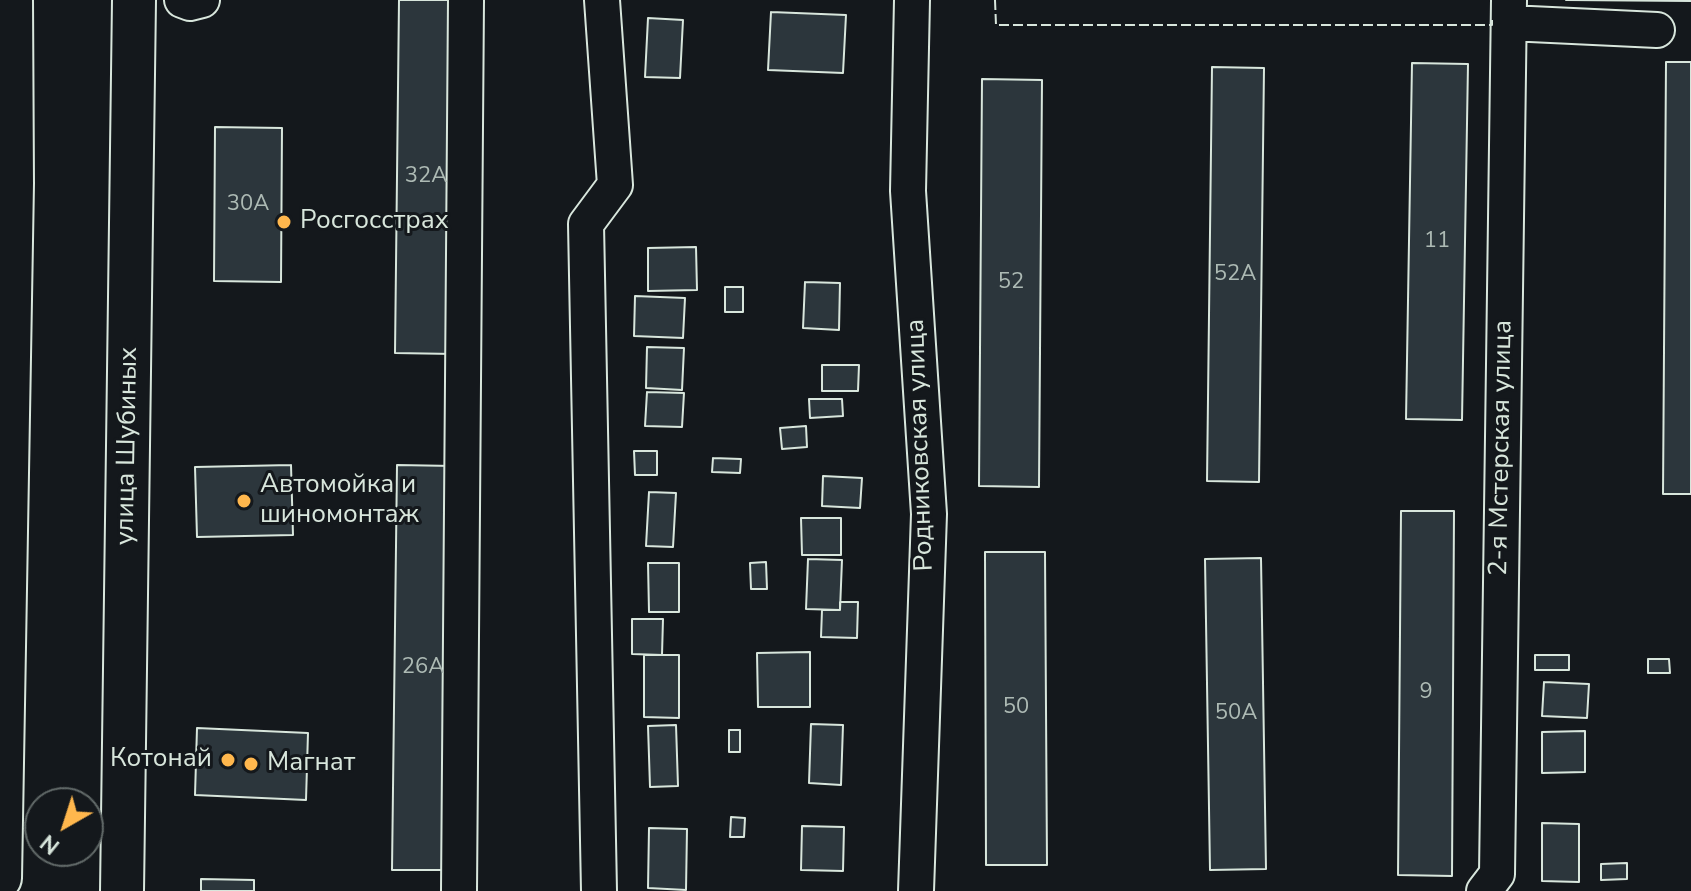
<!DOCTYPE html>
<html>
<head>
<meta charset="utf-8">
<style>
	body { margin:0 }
	#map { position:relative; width:1691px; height:891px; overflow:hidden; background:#14181c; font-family:"Nunito Sans",sans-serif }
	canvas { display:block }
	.north { position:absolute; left:24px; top:787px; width:80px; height:80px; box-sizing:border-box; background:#14181c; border:2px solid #626a69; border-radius:50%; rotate:219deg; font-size:22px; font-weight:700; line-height:32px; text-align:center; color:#d8e6dc }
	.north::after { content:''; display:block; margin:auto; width:28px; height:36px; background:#ffb74d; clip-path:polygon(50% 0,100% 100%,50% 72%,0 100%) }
</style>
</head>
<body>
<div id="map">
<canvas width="1691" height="891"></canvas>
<div class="north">N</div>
</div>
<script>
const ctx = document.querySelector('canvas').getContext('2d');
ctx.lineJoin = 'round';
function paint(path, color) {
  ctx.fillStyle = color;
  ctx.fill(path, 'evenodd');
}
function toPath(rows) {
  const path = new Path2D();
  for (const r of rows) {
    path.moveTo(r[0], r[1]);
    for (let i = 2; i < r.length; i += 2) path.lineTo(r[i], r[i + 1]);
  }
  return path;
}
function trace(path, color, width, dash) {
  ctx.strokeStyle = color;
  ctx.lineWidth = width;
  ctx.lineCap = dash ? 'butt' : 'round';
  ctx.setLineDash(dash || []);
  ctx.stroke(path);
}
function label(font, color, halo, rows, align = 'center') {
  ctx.font = font + ' "Nunito Sans",sans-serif';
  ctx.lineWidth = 6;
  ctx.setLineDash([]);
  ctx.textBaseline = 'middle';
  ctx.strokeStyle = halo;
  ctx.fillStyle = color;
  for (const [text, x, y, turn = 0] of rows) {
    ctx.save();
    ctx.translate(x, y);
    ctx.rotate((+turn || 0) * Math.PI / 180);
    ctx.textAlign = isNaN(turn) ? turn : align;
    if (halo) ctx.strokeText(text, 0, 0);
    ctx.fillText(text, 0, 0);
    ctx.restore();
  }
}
const building = toPath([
	[399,0,458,0,454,354,395,353,399,0],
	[1566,0,1691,0,1691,1,1566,0],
	[771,12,846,15,843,73,768,70,771,12],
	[648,18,683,20,680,78,645,77,648,18],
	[1666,62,1691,62,1691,494,1663,494,1666,62],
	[1412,63,1468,64,1462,420,1406,419,1412,63],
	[1212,67,1264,68,1259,482,1207,481,1212,67],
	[982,79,1042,80,1039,487,979,486,982,79],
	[215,127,282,128,281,282,214,281,215,127],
	[696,247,697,290,648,291,648,248,696,247],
	[805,282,840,283,839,330,803,328,805,282],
	[725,287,743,287,743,312,725,312,725,287],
	[635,296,685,298,683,338,634,336,635,296],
	[647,347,684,348,682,390,646,388,647,347],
	[822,365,859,365,858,391,822,391,822,365],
	[647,392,684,393,682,427,645,426,647,392],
	[809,399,842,399,843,416,810,418,809,399],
	[806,426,807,447,782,449,780,428,806,426],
	[634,451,657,451,657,475,635,475,634,451],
	[713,458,741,459,740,473,712,472,713,458],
	[291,465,293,535,197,537,195,467,291,465],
	[397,465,454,466,449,870,392,870,397,465],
	[823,476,862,478,860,508,822,506,823,476],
	[649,492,676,493,673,547,646,546,649,492],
	[1401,511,1454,511,1452,876,1398,875,1401,511],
	[801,518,841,518,841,555,802,555,801,518],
	[985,552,1045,552,1047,865,986,865,985,552],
	[1261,558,1266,869,1210,870,1205,559,1261,558],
	[808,559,842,560,840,610,806,609,808,559],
	[766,562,767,589,751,589,750,563,766,562],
	[648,563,679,563,679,612,649,612,648,563],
	[840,602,858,602,857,638,821,637,822,610,840,610,840,602],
	[632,619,663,619,662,655,632,654,632,619],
	[810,652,810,707,758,707,757,653,810,652],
	[644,655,679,655,679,718,644,717,644,655],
	[1535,655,1569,655,1569,670,1535,670,1535,655],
	[1648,659,1669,659,1670,673,1648,673,1648,659],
	[1544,682,1589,684,1587,718,1542,716,1544,682],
	[811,724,843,725,841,785,809,783,811,724],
	[676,725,678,786,650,787,648,726,676,725],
	[197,728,308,733,306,800,195,795,197,728],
	[729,730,740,730,740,752,729,752,729,730],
	[1585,731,1585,772,1542,773,1542,732,1585,731],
	[731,817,745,818,744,837,730,837,731,817],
	[1542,823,1579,824,1579,882,1542,881,1542,823],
	[802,826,844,827,843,871,801,870,802,826],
	[649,828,687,829,686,890,648,888,649,828],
	[1627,863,1627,879,1601,880,1601,864,1627,863],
	[201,879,254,880,254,891,201,891,201,879]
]);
const minor = toPath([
	[182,0,190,3,202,0],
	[912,0,908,191,929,514,916,891],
	[1509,23,1657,30],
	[459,891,466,0],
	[599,891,586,224,615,185,602,0],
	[1484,891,1497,874,1509,0]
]);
const major = toPath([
	[0,878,12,183,11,0],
	[122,891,134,0]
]);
const fence = toPath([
	[995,0,996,25,1492,25,1492,20]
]);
const markers = [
	[284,222,8,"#ffb74d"],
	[244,501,8,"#ffb74d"],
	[228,760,8,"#ffb74d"],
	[251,764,8,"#ffb74d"]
];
const numberNames = [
	["32А",426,177],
	["30А",248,205],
	["11",1437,242],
	["52А",1235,275],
	["52",1011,283],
	["26А",423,668],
	["9",1426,693],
	["50",1016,708],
	["50А",1236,714]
];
const poiNames = [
	["Росгосстрах",300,222],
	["Автомойка и",260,486],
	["шиномонтаж",260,516],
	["Котонай",212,760,"right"],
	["Магнат",267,764]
];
const streetNames = [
	["Родниковская улица",921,445,-92],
	["улица Шубиных",128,446,-89],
	["2-я Мстерская улица",1502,448,-89]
];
paint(building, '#2c363c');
trace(building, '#d8e6dc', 2);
trace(minor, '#d8e6dc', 38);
trace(major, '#d8e6dc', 46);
trace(minor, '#14181c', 34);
trace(major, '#14181c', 42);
trace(fence, '#d8e6dc', 2, [10, 4]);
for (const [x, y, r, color] of markers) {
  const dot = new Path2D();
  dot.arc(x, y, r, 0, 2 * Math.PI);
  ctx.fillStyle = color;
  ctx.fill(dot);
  trace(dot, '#14181c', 3);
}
label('22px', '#adbab4', null, numberNames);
label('26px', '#d8e6dc', '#14181c', poiNames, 'left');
label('26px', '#d8e6dc', '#14181c', streetNames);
</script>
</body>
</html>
